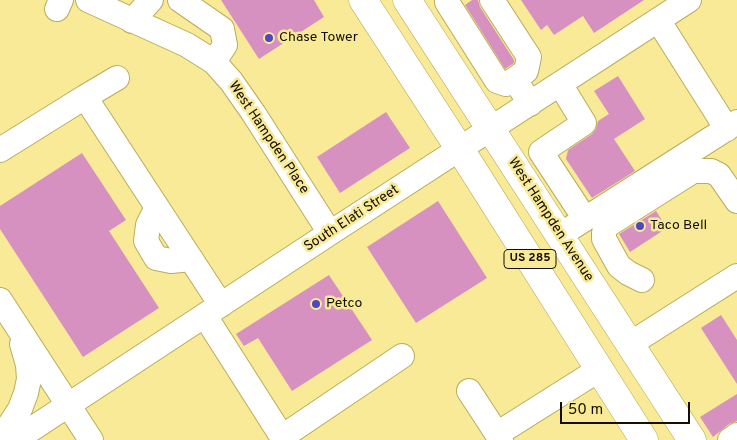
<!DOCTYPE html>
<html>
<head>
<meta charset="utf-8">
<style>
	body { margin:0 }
	#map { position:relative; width:737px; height:440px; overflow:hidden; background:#f8ea96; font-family:Overpass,sans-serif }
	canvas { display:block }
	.scale { position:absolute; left:560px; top:402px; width:130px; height:22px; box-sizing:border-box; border:2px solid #140f00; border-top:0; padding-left:6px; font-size:15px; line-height:18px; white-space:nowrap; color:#140f00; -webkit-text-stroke:4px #f8ea96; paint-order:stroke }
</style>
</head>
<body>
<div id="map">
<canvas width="737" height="440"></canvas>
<div class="scale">50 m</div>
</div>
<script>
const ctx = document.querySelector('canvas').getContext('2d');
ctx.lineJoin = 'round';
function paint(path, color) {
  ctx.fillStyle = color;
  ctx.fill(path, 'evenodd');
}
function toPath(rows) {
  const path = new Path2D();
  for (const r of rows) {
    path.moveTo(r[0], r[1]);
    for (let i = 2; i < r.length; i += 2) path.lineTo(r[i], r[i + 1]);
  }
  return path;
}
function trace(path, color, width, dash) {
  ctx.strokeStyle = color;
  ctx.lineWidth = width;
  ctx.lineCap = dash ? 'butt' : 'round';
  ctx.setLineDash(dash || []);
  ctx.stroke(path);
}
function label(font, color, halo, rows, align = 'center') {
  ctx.font = font + ' Overpass,sans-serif';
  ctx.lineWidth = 5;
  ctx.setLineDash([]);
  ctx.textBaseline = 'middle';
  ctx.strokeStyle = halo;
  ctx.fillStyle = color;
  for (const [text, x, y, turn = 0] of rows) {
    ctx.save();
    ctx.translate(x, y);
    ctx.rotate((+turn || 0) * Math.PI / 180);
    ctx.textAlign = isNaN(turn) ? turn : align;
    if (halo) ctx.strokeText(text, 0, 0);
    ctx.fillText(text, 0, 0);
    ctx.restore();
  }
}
const building = toPath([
	[221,0,314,0,324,17,259,59],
	[472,0,478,0,480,7,514,60,514,63,505,69,465,5],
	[521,0,644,0,594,33,583,16,554,35,547,25,541,30],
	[618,76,645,119,614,139,635,171,592,198,566,159,568,150,592,134,596,129,598,121,609,114,594,91],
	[386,112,410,148,340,193,317,157],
	[82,153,126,220,109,231,159,308,83,357,0,229,0,206],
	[438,201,487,278,416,323,367,247],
	[656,211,667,228,630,252,619,234],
	[329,275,372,340,292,391,258,338,244,346,236,334],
	[721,315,737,340,737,384,701,328],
	[737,394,737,421,729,424,713,437,700,417]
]);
const minor = toPath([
	[88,0,187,45,214,62,231,81,254,114,330,233],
	[180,0,222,29,225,45,214,62],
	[492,0,529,57,526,71,515,79,530,104],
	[447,2,497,81,506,84,515,79],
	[57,9,61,0],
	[658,20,727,129],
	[132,21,151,0],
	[560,84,584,123,541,152,585,219],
	[85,97,117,78],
	[0,150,85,97,221,305],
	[157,207,148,225,146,241,156,258,171,261,191,259],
	[560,235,737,122],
	[642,280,628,273,619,266,604,239,604,233,606,226,693,171,711,171,719,175,737,201],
	[0,300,91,440],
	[205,316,284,440],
	[630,344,737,276],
	[469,391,501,440],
	[497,434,600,369],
	[282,437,402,356],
	[0,440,20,409,26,393,29,379,28,365,22,344],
	[15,440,330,233,689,0],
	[730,440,737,435]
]);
const highway = toPath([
	[363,0,472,168,644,440],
	[407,0,692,440]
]);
const markers = [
	[269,38,5,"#4e47be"],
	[640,226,5,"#4e47be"],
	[316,304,5,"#4e47be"]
];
const shields = [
	[530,259,52]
];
const shieldNames = [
	["US 285",530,259]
];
const poiNames = [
	["Chase Tower",279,38],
	["Taco Bell",650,226],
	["Petco",326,304]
];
const streetNames = [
	["West Hampden Place",268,138,56],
	["South Elati Street",352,219,-33],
	["West Hampden Avenue",550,220,57]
];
paint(building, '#d791c0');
trace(minor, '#baac5a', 26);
trace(highway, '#baac5a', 29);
trace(minor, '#fff', 24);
trace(highway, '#fff', 28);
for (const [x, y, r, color] of markers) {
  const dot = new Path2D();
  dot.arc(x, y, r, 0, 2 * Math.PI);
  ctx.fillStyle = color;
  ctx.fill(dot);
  trace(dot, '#f8ea96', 2);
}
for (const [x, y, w] of shields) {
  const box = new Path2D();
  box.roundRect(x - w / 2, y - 9.5, w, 19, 4);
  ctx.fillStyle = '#f8ea96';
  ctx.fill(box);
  trace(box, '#140f00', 1);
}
label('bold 12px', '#140f00', null, shieldNames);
label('14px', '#140f00', '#f8ea96', poiNames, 'left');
label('14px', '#140f00', '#f8ea96', streetNames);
</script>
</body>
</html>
